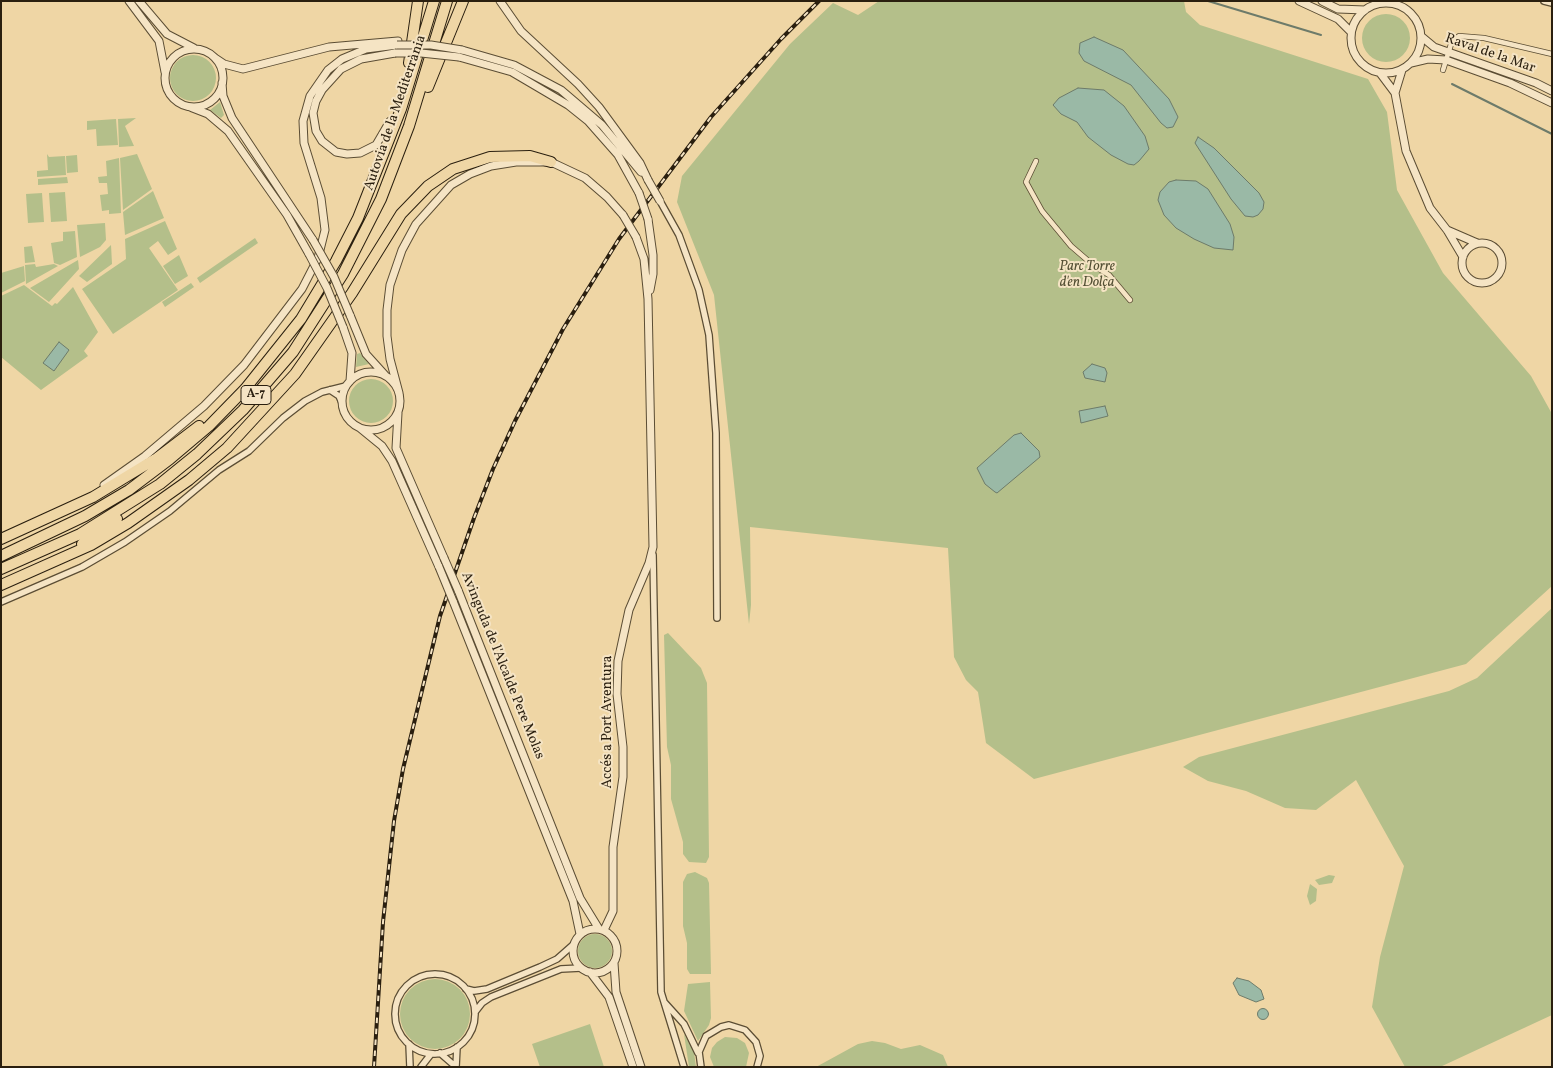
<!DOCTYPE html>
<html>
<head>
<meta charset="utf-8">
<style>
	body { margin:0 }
	#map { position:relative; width:1553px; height:1068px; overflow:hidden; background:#efd6a5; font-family:Vollkorn,serif }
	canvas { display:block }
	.frame { position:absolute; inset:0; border:2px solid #2a1f0f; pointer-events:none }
</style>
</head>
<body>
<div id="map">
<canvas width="1553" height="1068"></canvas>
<div class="frame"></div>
</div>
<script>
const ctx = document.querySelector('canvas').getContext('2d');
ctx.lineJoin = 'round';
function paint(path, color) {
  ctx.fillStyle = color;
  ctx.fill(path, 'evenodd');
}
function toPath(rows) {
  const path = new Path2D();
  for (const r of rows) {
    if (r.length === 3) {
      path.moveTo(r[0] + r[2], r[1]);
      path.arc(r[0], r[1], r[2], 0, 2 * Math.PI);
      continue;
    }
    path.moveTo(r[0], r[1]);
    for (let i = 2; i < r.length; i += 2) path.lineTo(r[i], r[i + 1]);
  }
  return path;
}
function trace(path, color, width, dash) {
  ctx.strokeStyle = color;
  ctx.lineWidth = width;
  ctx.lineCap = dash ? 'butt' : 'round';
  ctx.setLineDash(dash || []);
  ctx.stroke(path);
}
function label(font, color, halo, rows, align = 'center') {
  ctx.font = font + ' Vollkorn,serif';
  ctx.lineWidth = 4;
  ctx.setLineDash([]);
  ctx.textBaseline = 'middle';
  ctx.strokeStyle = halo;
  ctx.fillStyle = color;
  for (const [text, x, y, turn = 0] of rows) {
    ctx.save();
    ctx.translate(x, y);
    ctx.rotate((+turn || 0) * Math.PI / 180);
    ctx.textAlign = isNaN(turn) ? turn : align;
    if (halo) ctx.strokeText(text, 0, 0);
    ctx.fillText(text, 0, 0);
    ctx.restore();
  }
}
const green = toPath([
	[879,1,1184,1,1186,12,1200,25,1368,79,1387,112,1397,190,1443,273,1531,376,1551,412,1552,586,1466,664,1034,779,986,743,978,692,966,680,954,657,948,548,750,527,751,605,749,624,714,295,677,202,682,176,790,44,833,3,858,15],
	[1386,38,24],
	[193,78,23],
	[220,102,224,115,221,118,210,110],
	[136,118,125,126,134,146,119,147,118,119],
	[116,119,118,145,97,146,96,129,87,130,87,121],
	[47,154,49,157,65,156,66,175,37,177,37,171,48,170],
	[137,154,152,189,123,210,120,158],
	[77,155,78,172,67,173,66,156],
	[119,158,121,213,109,214,109,210,102,211,100,195,108,194,107,183,99,183,98,177,107,176,106,161],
	[67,177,68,183,38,185,38,179],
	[153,191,164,218,125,235,123,212],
	[65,192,67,221,51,222,49,193],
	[42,193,44,222,28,223,26,194],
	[165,221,177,249,168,255,158,241,149,248,178,290,113,334,82,289,126,259,125,239],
	[105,223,106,240,100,247,80,257,77,225],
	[75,231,77,257,60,265,54,263,51,243,63,241,63,232],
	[255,238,258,243,200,283,197,278],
	[111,245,112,264,87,282,79,276],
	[32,246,35,262,25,263,24,247],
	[179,255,188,276,175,284,163,266],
	[78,260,79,269,49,302,30,288],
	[35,264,36,267,54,264,58,266,26,284,25,265],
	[24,266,25,281,1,293,1,273],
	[191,283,194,287,165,307,162,302],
	[24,285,52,306,55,303,57,304,73,287,98,332,84,351,88,356,41,390,1,357,1,296],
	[360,353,369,364,356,367,357,354],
	[371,401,22],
	[1552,608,1552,1015,1440,1067,1405,1067,1372,1007,1380,957,1404,866,1356,780,1316,810,1285,808,1246,791,1208,781,1183,767,1199,757,1449,691,1477,678],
	[668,633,701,668,707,683,709,857,706,863,689,862,683,854,683,842,671,799,671,765,667,747,664,635],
	[695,872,707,878,709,883,711,974,690,974,687,969,687,943,683,926,683,882,687,874],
	[1329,875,1335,876,1332,883,1319,885,1315,880],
	[1310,884,1317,889,1316,901,1310,905,1307,896],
	[595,951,17],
	[435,1014,35],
	[710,982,711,1018,709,1025,698,1041,684,1011,688,984],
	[590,1024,604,1067,540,1067,532,1044],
	[684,1034,694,1052,696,1067,689,1067],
	[725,1037,737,1038,745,1043,749,1053,746,1067,714,1067,710,1057,712,1048,717,1042],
	[872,1041,885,1043,901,1049,920,1045,943,1055,948,1067,816,1067,858,1044]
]);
const water = toPath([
	[1094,37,1123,50,1169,99,1178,117,1173,127,1167,128,1161,123,1131,85,1084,61,1079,53,1080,43,1094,37],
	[1078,88,1104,90,1124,106,1145,136,1149,149,1139,161,1134,165,1128,164,1111,155,1088,137,1077,122,1061,114,1053,105,1059,98,1078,88],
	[1198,137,1214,148,1259,193,1264,202,1263,209,1258,215,1253,217,1245,216,1231,199,1195,143,1198,137],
	[1176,180,1196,181,1208,189,1230,224,1234,237,1233,250,1214,248,1194,239,1176,228,1164,215,1158,200,1160,192,1169,182,1176,180],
	[59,342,69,350,54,371,43,363,59,342],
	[1092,364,1105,368,1107,373,1105,382,1085,378,1083,372,1092,364],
	[1105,406,1108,416,1081,423,1079,411,1105,406],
	[1021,433,1039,451,1040,457,997,493,995,492,985,484,977,468,1014,435,1021,433],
	[1237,978,1249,981,1261,990,1264,999,1256,1002,1239,995,1233,983,1237,978],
	[1263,1014,5.5]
]);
const stream = toPath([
	[1208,1,1321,35],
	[1452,84,1552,134]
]);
const pedestrian = toPath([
	[1443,70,1452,41,1459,36,1484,38,1552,54],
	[1036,161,1026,182,1042,211,1071,246,1093,265,1109,275,1130,300]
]);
const minor = toPath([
	[1544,1,1552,3],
	[660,201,679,235,699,290,709,335,716,433,717,618],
	[330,390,339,396,342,403],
	[653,555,661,992,684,1067],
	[1,602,82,567,125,542,170,511,219,470,249,451,283,418,305,401,322,392,346,386],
	[435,1014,40],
	[466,989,474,991,487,989,540,967,557,959,574,944],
	[665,1003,684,1024,698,1053],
	[475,1012,482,1003,491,997,561,969,581,968],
	[409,1044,410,1067],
	[440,1053,455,1066],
	[421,1067,431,1054],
	[456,1067,457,1047],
	[701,1067,699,1052,706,1036,721,1027,729,1025,745,1030,756,1042,760,1056,757,1067]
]);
const tertiary = toPath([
	[129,1,159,41,165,72],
	[139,1,167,34,194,48],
	[500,1,521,31,578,84,599,107,640,163,648,180],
	[1299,1,1338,19,1351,32],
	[1322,1,1338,9,1365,10],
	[1386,38,35],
	[1422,37,1434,47,1536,83,1552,91],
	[194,78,29],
	[462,50,514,65,561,90,602,125,641,172],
	[459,57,512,72,568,105,588,121,618,155,639,193],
	[215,58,224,64,243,69,329,47,398,41],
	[1411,63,1428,59,1446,60,1510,83,1552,103],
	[1402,70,1395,93,1406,151,1430,208,1447,230,1463,257],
	[1380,73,1395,93],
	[222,83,223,96,232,118,313,240],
	[190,107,208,114,228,131,287,215,309,254],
	[390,121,376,145,360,153,347,154,336,152,322,141,316,131,313,113,316,101,322,90,341,69,361,59,395,53],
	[648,219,653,255,653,274,650,290],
	[1447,230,1477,243],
	[1482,263,20],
	[350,315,366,354,385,375],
	[343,327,352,353,350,381],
	[371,401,29],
	[399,393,390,359,387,336,387,310,390,285,402,250,416,224,451,185,470,174,491,166,516,162,551,162,585,178,607,197,623,215],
	[398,413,396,448,444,558],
	[360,428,382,446,392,461,439,567],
	[104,485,145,456,204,406,244,365,302,289,318,258,325,230,321,198,304,143,303,121,310,96,328,70,342,59,366,49,397,45],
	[458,590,580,898,599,929],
	[453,601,573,901,580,934],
	[595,951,22],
	[604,930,613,911,613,847,623,777,623,747,617,694,618,661,629,610,649,563,653,547,648,299,644,259,636,237],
	[614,963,616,992,641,1067],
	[590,972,609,997,633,1067]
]);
const motorway = toPath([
	[409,63,418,1],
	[428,87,463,1],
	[1,539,93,497,157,458,199,426],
	[82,544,117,519],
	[1,556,85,516,129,490,170,459,209,426,245,389,301,319,336,261,358,218,401,109,434,1],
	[1,569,80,534,160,484,197,454,243,410,293,352,343,274,381,199,409,126,447,1],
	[1,585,91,545,128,523,189,480,227,448,295,374,352,293,401,214,428,186,453,169,490,157,530,156,551,162]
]);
const rail = toPath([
	[374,1067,383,922,394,821,403,769,440,616,474,518,493,469,515,421,563,329,619,239,711,117,781,39,819,1]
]);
const tertiaryBridge = toPath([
	[397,45,431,45,462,50],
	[395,53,421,53,459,57],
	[648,180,660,201],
	[639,193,648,219],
	[623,215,636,237],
	[313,240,334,277,350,315],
	[309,254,327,288,343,327],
	[444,558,458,590],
	[439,567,453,601]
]);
const shields = [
	[256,395,30]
];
const shieldNames = [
	["A-7",256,395]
];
const streetNames = [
	["Raval de la Mar",1490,54,19],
	["Autovia de la Mediterrània",396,113,-71],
	["Avinguda de l'Alcalde Pere Molas",502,666,68],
	["Accés a Port Aventura",608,722,-90]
];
const parkNames = [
	["Parc Torre",1087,267],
	["d'en Dolça",1087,283]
];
paint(green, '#b4bf8a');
paint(water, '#9ab9a6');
trace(water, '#6d7b6a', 1);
trace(stream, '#6d7b6a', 2);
trace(pedestrian, '#5b4d34', 6);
trace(minor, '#5b4d34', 8);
trace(tertiary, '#5b4d34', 9);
trace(motorway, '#2a1f0f', 12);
trace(pedestrian, '#f5e4c4', 4.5);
trace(minor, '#f5e4c4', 5.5);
trace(tertiary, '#f5e4c4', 7);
trace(motorway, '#efd6a5', 10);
trace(rail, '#2a1f0f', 4);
trace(rail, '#f5e4c4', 2, [5.5]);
trace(tertiaryBridge, '#5b4d34', 9, []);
trace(tertiaryBridge, '#f5e4c4', 7);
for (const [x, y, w] of shields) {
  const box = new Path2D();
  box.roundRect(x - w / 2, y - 9.5, w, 19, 4);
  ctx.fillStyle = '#f5e4c4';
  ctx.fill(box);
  trace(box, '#2a1f0f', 1);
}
label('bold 12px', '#2a1f0f', null, shieldNames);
label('14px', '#2a1f0f', '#f5e4c4', streetNames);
label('italic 14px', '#534f34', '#f5e4c4', parkNames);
</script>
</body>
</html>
